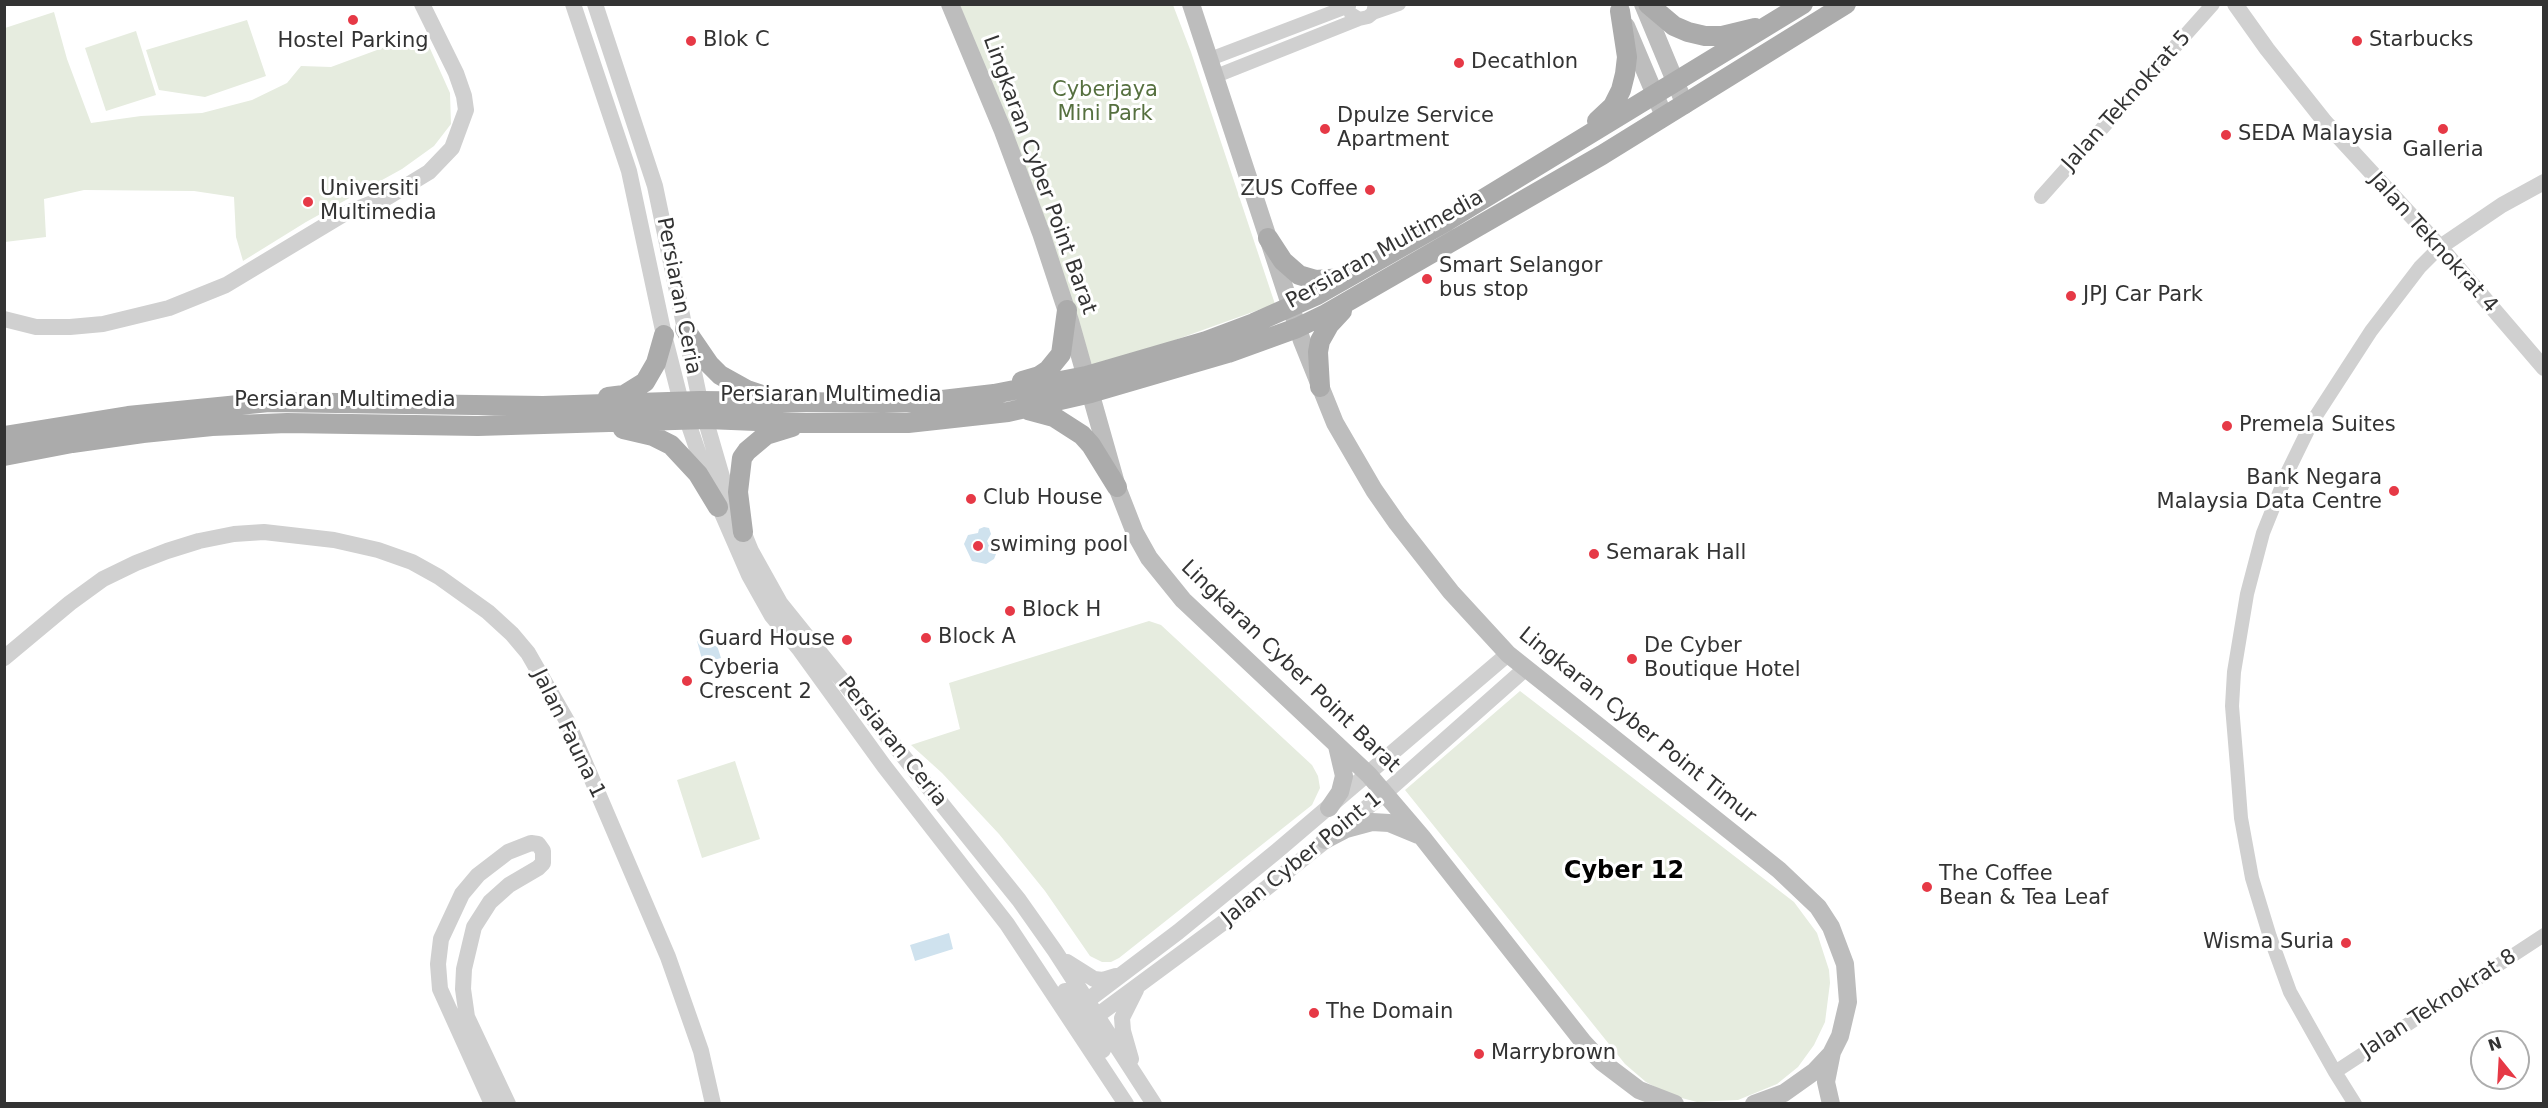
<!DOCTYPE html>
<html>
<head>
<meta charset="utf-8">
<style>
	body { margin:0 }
	#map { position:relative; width:2548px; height:1108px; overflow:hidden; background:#fff; font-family:"DejaVu Sans",sans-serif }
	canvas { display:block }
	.frame { position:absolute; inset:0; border:6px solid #333; pointer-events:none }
	.north { position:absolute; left:2470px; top:1030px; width:60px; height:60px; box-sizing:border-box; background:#fff; border:2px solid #adadad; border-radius:50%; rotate:342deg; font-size:16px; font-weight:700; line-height:24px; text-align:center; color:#333 }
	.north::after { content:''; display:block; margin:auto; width:21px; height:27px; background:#e63946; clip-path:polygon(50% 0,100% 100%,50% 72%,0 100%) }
</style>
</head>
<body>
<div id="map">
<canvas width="2548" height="1108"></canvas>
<div class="frame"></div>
<div class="north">N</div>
</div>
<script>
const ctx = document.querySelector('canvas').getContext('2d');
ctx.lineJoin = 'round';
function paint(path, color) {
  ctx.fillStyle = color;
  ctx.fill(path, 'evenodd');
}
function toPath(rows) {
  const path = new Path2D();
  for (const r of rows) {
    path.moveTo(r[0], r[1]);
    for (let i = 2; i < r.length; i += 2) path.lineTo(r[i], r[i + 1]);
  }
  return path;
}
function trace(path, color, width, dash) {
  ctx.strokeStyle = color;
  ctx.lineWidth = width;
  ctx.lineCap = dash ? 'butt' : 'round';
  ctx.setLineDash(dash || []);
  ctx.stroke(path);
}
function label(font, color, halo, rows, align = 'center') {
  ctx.font = font + ' "DejaVu Sans",sans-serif';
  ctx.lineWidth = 6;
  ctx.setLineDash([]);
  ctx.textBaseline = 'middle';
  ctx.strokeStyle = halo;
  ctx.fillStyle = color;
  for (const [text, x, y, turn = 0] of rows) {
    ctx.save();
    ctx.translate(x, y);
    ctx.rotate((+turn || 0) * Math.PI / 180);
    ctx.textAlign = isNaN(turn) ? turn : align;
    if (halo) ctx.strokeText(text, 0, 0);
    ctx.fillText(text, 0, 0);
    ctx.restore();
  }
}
const green = toPath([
	[960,5,1173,5,1191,52,1275,304,1164,344,1091,366],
	[54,12,67,59,91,123,141,116,202,113,252,100,287,83,301,66,331,67,423,33,450,93,451,124,434,146,402,169,306,222,243,261,236,237,234,197,194,191,84,190,44,199,46,237,5,242,5,28],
	[247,20,266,76,205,97,159,90,146,50],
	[136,31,156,95,106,111,85,48],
	[1149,621,1161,625,1312,765,1318,776,1320,788,1312,805,1119,958,1111,962,1102,962,1090,956,1045,891,999,834,942,773,911,745,960,729,949,683],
	[1520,691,1794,902,1817,933,1829,970,1830,983,1825,1022,1814,1045,1798,1067,1777,1084,1738,1100,1697,1102,1670,1095,1646,1082,1625,1064,1405,790],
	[735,761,760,839,702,858,677,780]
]);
const water = toPath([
	[984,527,989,528,991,534,987,541,989,545,995,547,996,554,994,559,986,564,972,561,964,544,968,535,978,533,979,529],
	[714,636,721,658,703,663,697,641],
	[949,933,953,949,915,961,910,945]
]);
const minor = toPath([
	[1373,13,1399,4],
	[1351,14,1359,19,1368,17,1373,13,1375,4],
	[1210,59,1349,6],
	[1216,76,1359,19],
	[2041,197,2213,4],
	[2335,1072,2544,935],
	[2355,1104,2335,1072,2290,992,2270,937,2252,878,2241,818,2237,766,2232,706,2234,672,2247,594,2263,533,2288,471,2312,422,2371,331,2420,267,2440,247]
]);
const tertiary = toPath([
	[573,4,629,171,664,335,681,402,708,481,749,575,772,616,800,650,884,766,1007,924,1126,1104],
	[595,4,655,186,700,401,725,487,751,551,780,603,1019,900,1055,951,1154,1104],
	[2235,4,2267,49,2325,122,2440,247,2544,368],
	[2440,247,2502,205,2544,182],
	[4,319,36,327,70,327,103,324,169,308,226,285,344,214,388,197,429,172,452,148,466,110,464,96,456,73,422,4],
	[4,658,70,603,103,579,136,563,167,551,199,541,234,534,264,532,334,540,378,550,412,562,439,577,488,612,512,634,528,653,567,721,668,957,701,1051,713,1104],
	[1067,962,1094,979,1103,980,1116,976],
	[1065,991,1086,1016,1098,1015,1224,922,1385,793,1525,669],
	[1103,1050,1086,1016,1088,1000,1178,932,1277,851,1508,654],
	[1131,1059,1123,1031,1122,1018,1136,990],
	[492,1104,440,989,438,964,441,939,462,894,478,875,508,852,531,843,538,844,543,851,543,863,538,868,509,885,490,902,474,927,464,969,463,989,467,1017,508,1104]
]);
const secondary = toPath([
	[950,4,1003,131,1041,233,1070,321,1117,487,1135,533,1149,558,1183,600,1369,775,1422,837,1584,1043,1602,1062,1639,1090,1675,1104],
	[1191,4,1302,341,1335,423,1374,490,1397,523,1451,592,1508,654,1779,870,1818,907,1831,927,1845,964,1848,1002,1840,1036,1832,1052,1826,1082,1831,1104],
	[1643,4,1685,105],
	[1626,26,1664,116],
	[1329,808,1340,792,1344,776,1337,746],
	[1325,840,1346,829,1372,822,1389,823,1418,835],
	[1754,1104,1784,1093,1815,1071,1831,1054]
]);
const primary = toPath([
	[1648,4,1674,26,1688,32,1705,36,1722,36,1755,28],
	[1597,121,1613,106,1621,90,1625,74,1627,57,1620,11],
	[1268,238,1283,261,1299,275,1316,280,1343,278],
	[685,329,709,364,720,375,747,390,765,396],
	[1022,381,1039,376,1048,370,1061,354,1067,310],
	[1320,387,1318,352,1320,341,1329,325,1342,311],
	[608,397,624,395,645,382,656,363,664,335],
	[1028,410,1054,417,1082,435,1091,445,1117,487],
	[623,429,653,436,671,445,698,474,718,507],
	[4,436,128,416,269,402,543,406,700,401,883,403,925,402,994,394,1086,376,1206,341,1254,323,1317,295,1447,221,1803,4],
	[4,456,72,443,143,433,212,426,287,423,478,426,707,419,806,423,908,423,1008,412,1091,393,1228,353,1297,328,1326,314,1602,155,1846,4],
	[743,532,738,492,742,458,747,451,766,435,792,427]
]);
const markers = [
	[353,20,6,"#e63946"],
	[691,41,6,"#e63946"],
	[2357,41,6,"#e63946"],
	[1459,63,6,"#e63946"],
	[1325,129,6,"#e63946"],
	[2443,129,6,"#e63946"],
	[2226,135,6,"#e63946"],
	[1370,190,6,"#e63946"],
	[308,202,6,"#e63946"],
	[1427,279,6,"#e63946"],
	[2071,296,6,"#e63946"],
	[2227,426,6,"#e63946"],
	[2394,491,6,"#e63946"],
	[971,499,6,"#e63946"],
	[978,546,6,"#e63946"],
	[1594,554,6,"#e63946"],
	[1010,611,6,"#e63946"],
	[926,638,6,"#e63946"],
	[847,640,6,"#e63946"],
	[1632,659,6,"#e63946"],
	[687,681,6,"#e63946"],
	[1927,887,6,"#e63946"],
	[2346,943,6,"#e63946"],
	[1314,1013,6,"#e63946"],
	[1479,1054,6,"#e63946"]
];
const poiNames = [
	["Blok C",703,41],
	["Starbucks",2369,41],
	["Hostel Parking",353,42,"center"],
	["Decathlon",1471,63],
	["Dpulze Service",1337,117],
	["Apartment",1337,141],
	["SEDA Malaysia",2238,135],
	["Galleria",2443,151,"center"],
	["Universiti",320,190],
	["Multimedia",320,214],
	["ZUS Coffee",1358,190,"right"],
	["Smart Selangor",1439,267],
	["bus stop",1439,291],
	["JPJ Car Park",2083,296],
	["Premela Suites",2239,426],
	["Bank Negara",2382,479,"right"],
	["Malaysia Data Centre",2382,503,"right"],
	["Club House",983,499],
	["swiming pool",990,546],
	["Semarak Hall",1606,554],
	["Block H",1022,611],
	["Block A",938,638],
	["Guard House",835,640,"right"],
	["De Cyber",1644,647],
	["Boutique Hotel",1644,671],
	["Cyberia",699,669],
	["Crescent 2",699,693],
	["The Coffee",1939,875],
	["Bean & Tea Leaf",1939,899],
	["Wisma Suria",2334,943,"right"],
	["The Domain",1326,1013],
	["Marrybrown",1491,1054]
];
const parkNames = [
	["Cyberjaya",1105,91],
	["Mini Park",1105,115]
];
const streetNames = [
	["Jalan Teknokrat 5",2127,101,-48],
	["Lingkaran Cyber Point Barat",1039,175,70],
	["Jalan Teknokrat 4",2433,243,48],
	["Persiaran Multimedia",1385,250,-29],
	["Persiaran Ceria",678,296,79],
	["Persiaran Multimedia",831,396],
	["Persiaran Multimedia",345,401],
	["Lingkaran Cyber Point Barat",1290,667,44],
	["Lingkaran Cyber Point Timur",1637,726,39],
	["Jalan Fauna 1",568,734,64],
	["Persiaran Ceria",892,742,51],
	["Jalan Cyber Point 1",1302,859,-39],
	["Jalan Teknokrat 8",2439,1004,-33]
];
const quarterNames = [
	["Cyber 12",1624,872]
];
paint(green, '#e6ecdf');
paint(water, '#cfe2ee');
trace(minor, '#d0d0d0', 14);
trace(tertiary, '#d0d0d0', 16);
trace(secondary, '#bdbdbd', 18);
trace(primary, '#ababab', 20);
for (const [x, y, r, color] of markers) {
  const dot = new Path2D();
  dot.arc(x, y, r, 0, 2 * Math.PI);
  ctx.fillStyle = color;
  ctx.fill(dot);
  trace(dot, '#fff', 2);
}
label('21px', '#333', '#fff', poiNames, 'left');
label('21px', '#56703f', '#fff', parkNames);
label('21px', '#333', '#fff', streetNames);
label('bold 24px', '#000', '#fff', quarterNames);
</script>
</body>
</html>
